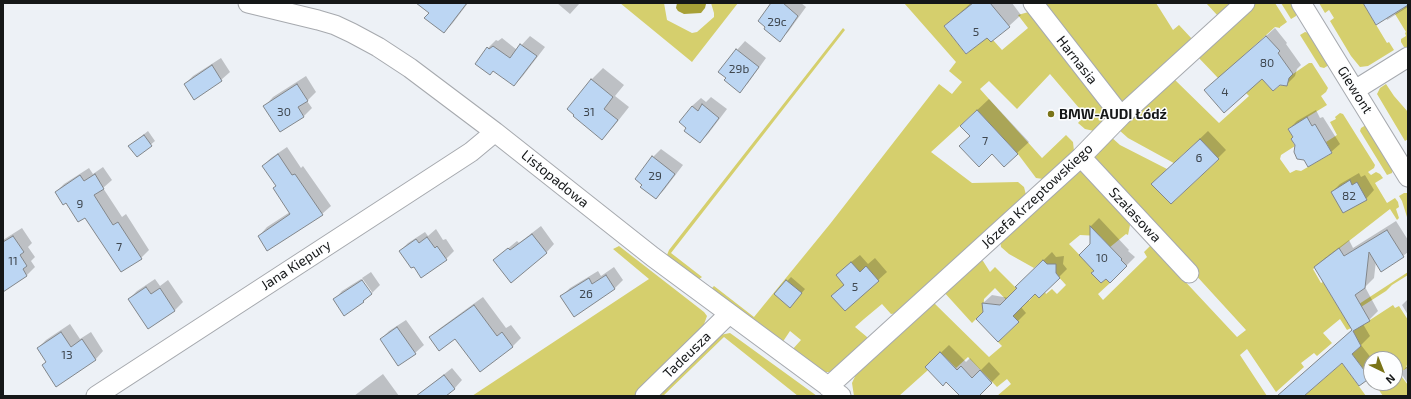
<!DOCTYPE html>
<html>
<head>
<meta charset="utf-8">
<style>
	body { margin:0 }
	#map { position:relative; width:1411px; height:399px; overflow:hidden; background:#edf1f6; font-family:"Exo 2",sans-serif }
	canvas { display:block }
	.frame { position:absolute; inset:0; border:4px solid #151718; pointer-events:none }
	.north { position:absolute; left:1363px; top:351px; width:40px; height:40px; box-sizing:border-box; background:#fdfeff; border:1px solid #a0a2a3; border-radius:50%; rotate:137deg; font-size:11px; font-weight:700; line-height:16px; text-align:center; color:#151718 }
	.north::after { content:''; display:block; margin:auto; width:14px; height:18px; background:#7a7418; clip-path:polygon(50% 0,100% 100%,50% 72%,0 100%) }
</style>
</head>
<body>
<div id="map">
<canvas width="1411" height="399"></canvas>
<div class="frame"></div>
<div class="north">N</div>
</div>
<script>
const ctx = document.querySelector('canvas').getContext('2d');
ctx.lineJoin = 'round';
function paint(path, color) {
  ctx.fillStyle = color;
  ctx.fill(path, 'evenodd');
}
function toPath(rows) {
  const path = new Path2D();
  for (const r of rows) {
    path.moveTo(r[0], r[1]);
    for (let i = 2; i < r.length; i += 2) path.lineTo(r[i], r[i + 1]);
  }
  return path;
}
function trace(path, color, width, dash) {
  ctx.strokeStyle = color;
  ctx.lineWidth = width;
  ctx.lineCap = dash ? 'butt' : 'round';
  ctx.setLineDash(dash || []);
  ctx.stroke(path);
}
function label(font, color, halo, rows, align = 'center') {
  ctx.font = font + ' "Exo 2",sans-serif';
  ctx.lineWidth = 3;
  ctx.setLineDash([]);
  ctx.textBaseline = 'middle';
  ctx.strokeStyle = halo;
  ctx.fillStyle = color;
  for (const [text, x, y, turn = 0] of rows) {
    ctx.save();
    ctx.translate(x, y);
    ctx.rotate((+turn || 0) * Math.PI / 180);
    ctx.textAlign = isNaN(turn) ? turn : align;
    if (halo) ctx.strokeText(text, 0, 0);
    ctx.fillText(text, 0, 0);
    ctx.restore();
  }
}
const green = toPath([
	[620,3,664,3,667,20,692,33,697,32,714,17,714,13,711,3,738,3,692,62],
	[904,3,973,3,944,26,966,54,987,37,991,42,993,40,1002,50,1028,28,1018,15,1032,11,1104,105,1108,116,1094,131,1085,129,1078,123,1085,115,1050,74,1017,109,989,81,980,89,1042,158,1066,135,1073,142,1074,151,1043,179,1036,178,1018,154,977,110,931,152,972,183,1018,182,1024,187,1026,195,898,313,891,314,882,304,864,319,855,327,867,337,867,341,832,372,825,372,791,351,801,340,790,331,782,343,709,291,714,286,754,317,830,224,939,84,952,94,962,82,949,71,956,62],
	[1043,3,1156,3,1173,30,1179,25,1193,40,1130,101,1118,102],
	[1206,3,1233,3,1218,16],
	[1254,3,1275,3,1287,22,1280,27,1280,28,1275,27,1242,57,1273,91,1281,85,1284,86,1288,79,1293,74,1309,63,1312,63,1328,88,1326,92,1321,96,1327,105,1288,129,1293,137,1291,139,1295,146,1281,155,1280,159,1290,173,1296,170,1301,171,1332,153,1326,142,1337,135,1330,122,1336,119,1335,117,1340,113,1343,114,1375,165,1374,168,1368,172,1371,175,1376,172,1380,174,1383,178,1375,183,1387,203,1395,198,1398,202,1399,207,1396,209,1399,218,1397,220,1390,209,1313,269,1321,283,1323,282,1351,328,1347,330,1340,319,1323,333,1332,343,1317,356,1314,353,1301,363,1304,367,1276,392,1247,349,1240,355,1267,396,997,396,1011,384,1007,379,997,387,968,357,956,368,940,352,925,367,928,370,899,396,854,396,852,383,857,372,933,302,989,357,1002,346,998,342,1019,322,1007,309,1011,305,995,288,984,299,983,312,972,323,943,291,978,259,983,261,990,272,995,267,1029,301,1035,294,1039,298,1045,292,1046,294,1052,289,1057,294,1066,285,1043,260,1034,268,1009,254,1001,247,1000,240,1080,168,1110,198,1130,225,1128,235,1126,234,1109,248,1110,247,1100,236,1080,235,1069,244,1094,270,1092,273,1101,283,1106,279,1110,283,1098,294,1103,300,1147,257,1144,252,1151,245,1237,337,1246,330,1160,236,1094,167,1092,154,1110,136,1120,145,1167,169,1152,184,1171,204,1219,159,1200,139,1179,158,1185,164,1181,167,1128,138,1119,130,1173,78,1219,123,1249,96,1246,93,1218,78,1197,56],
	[1281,3,1291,3,1297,13,1296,16,1291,19],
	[1319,3,1363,3,1387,43,1389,42,1394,50,1368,66,1360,67,1351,56,1330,21,1334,18,1329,10,1325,13],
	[1401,3,1408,3,1408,47,1404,47,1401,42,1401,39,1406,36,1405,33,1406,32,1395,14,1404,8],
	[843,28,845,30,671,253,702,277,698,280,671,259,667,255,669,250],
	[1305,32,1309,33,1329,65,1324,68,1320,67,1300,35],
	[1386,84,1394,96,1408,112,1408,139,1405,141,1377,94,1380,88],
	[1366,125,1393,168,1392,173,1387,175,1360,131,1361,128],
	[1404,193,1408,193,1408,216,1407,217,1402,201,1399,196],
	[619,246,704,312,707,316,703,327,669,364,636,396,472,396,649,279,613,249],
	[1408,272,1408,275,1392,285,1386,291,1361,307,1359,304],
	[1393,305,1395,308,1399,306,1408,320,1408,365,1406,366,1407,368,1399,373,1408,385,1408,396,1383,396,1374,383,1395,383,1395,359,1371,359,1371,379,1352,354,1361,346,1353,331],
	[730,333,817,396,798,396,724,337,663,396,655,396,720,335],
	[1342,363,1366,396,1304,396]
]);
const water = toPath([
	[677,3,706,3,706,4,705,8,701,13,684,14,678,11,676,8]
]);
const shadow = toPath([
	[425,3,468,3,452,24,444,32],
	[557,3,580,3,570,14],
	[773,3,801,3,806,7,788,32,779,40,767,26],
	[971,3,1012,3,1021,15,1009,26,988,36,945,26],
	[1364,3,1408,3,1408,7,1387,20,1386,18],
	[1275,28,1287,43,1286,44,1301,65,1297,69,1295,76,1286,85,1280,84,1262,77,1214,82],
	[530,36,545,47,522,77,514,85,488,48,496,40,498,41,502,38,517,50],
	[745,41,766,58,748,83,740,91,727,77,737,50],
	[221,58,230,72,221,80,185,84,193,76],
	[603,68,624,85,615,96,629,107,614,126,602,138,591,80],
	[306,76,316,92,307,101,312,108,304,116,265,106,273,97],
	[711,97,727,109,708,134,700,142,692,106,701,98,706,102],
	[989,99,1029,142,1017,153,992,153,971,136,973,114],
	[1316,110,1320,118,1323,117,1340,144,1331,152,1308,166,1296,145,1294,137,1289,129,1297,121],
	[148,131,155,141,137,156,129,146],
	[1208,131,1226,150,1218,158,1161,176],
	[287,147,301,168,303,166,331,206,322,214,267,250,259,236,267,227,290,212,277,186,263,166,271,158],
	[661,149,683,165,664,190,656,198,653,157],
	[103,167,112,180,103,188,122,217,126,214,149,250,141,258,66,202,56,192,64,184,89,168,93,174],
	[1359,173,1361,177,1365,175,1374,190,1366,199,1332,192,1340,184],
	[1099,218,1129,250,1128,251,1135,257,1126,266,1091,244,1091,226],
	[1396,221,1408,240,1408,252,1403,256,1376,261,1374,278,1365,287,1378,311,1369,320,1363,324,1370,336,1361,345,1372,359,1371,359,1371,376,1359,385,1342,362,1303,396,1278,396,1353,329,1315,267,1325,258,1349,240,1353,248],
	[541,226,554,244,546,253,494,260,517,241,519,243],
	[22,228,32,243,28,247,35,257,31,261,35,267,27,275,3,291,3,240],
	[436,229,443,240,446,239,454,251,446,259,414,265,400,251,408,243,425,232,428,236],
	[1052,252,1056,257,1064,256,1063,264,1067,269,1039,297,1035,293,1021,307,1026,313,998,341,984,312,983,303,992,295,1009,298,1018,288,1016,287],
	[860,255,868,264,875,258,887,272,845,310,833,296,844,284,845,267],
	[614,267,623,280,615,288,574,315,562,296,570,288,598,271,601,276],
	[371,272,380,285,372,293,363,301,334,300,342,291,361,279,371,294,372,292,362,278],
	[791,277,805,289,794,302,775,294],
	[155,279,160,286,168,280,183,302,175,310,148,328,129,299,137,291],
	[483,297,506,328,511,325,521,338,513,346,480,371,455,338,431,337,439,329],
	[1408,299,1408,315,1402,305],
	[406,320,424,345,415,353,381,339,389,331],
	[70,324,80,339,91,332,103,351,95,360,47,362,38,348,46,340],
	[949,345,966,362,970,358,981,370,989,362,1000,374,978,396,962,396,946,381,926,367],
	[1408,365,1408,384,1401,373],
	[452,368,462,380,454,389,444,396,417,396],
	[383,374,399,396,354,396]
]);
const building = toPath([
	[416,3,467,3,444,33,424,18,429,13,416,3],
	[771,3,783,3,798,16,780,42,764,29,765,27,758,21,771,3],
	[973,3,990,3,1010,27,991,42,987,38,966,54,944,26,973,3],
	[1363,3,1408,3,1408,5,1376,25,1363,3],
	[1266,36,1280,51,1278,53,1293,74,1289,78,1287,86,1280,85,1273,91,1262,79,1224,113,1204,90,1266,36],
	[520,44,537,56,514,86,493,71,490,75,475,64,487,47,489,49,493,46,510,58,520,44],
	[736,49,759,67,740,93,724,80,726,78,718,72,736,49],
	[212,65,222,81,194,100,184,84,212,65],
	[591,79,613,97,604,109,618,120,602,140,573,116,574,115,567,109,591,79],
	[297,84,308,101,298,107,304,117,280,132,263,106,297,84],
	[702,104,719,118,700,143,684,131,686,128,679,122,692,106,698,111,702,104],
	[977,110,1018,154,1004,167,992,154,979,167,959,146,970,136,960,126,977,110],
	[1307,117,1312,126,1315,124,1332,153,1308,167,1304,160,1297,159,1294,152,1295,145,1291,139,1293,137,1288,129,1307,117],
	[144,135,152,146,137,157,128,146,144,135],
	[1200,139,1219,159,1171,204,1151,184,1200,139],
	[278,154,292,175,295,174,323,215,267,251,258,236,290,214,273,188,276,186,262,166,278,154],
	[652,156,675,174,656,199,640,187,642,185,635,179,652,156],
	[95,174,104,189,94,195,113,225,118,222,142,259,121,272,85,218,78,222,66,203,63,205,55,192,80,175,84,181,95,174],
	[1350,180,1352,185,1357,182,1367,200,1343,213,1331,192,1350,180],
	[1090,226,1122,259,1121,260,1127,266,1110,283,1106,279,1101,283,1091,273,1094,271,1079,255,1090,244,1090,226],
	[1387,230,1404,257,1381,272,1369,252,1365,288,1355,295,1370,321,1353,331,1361,346,1352,354,1370,378,1359,386,1342,363,1304,396,1277,396,1352,330,1314,267,1339,248,1344,256,1387,230],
	[532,234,547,253,511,283,493,260,508,248,510,250,532,234],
	[13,236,24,252,20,255,27,266,23,269,27,276,3,292,3,242,13,236],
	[427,237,435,248,437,246,447,260,421,278,414,267,411,268,399,251,416,239,419,243,427,237],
	[1043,260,1047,264,1056,264,1056,273,1060,278,1039,298,1035,294,1013,316,1019,322,998,342,976,319,983,312,982,303,1000,305,1017,288,1015,287,1043,260],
	[851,262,860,272,866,266,879,281,845,311,831,296,844,285,836,275,851,262],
	[606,275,615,289,574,317,560,296,589,278,592,284,606,275],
	[362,280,372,294,363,301,364,302,344,316,333,299,362,280],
	[786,280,802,293,790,308,774,294,786,280],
	[146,287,151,294,160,288,175,311,148,329,128,299,146,287],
	[474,305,497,336,502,332,513,347,480,372,455,339,439,351,429,337,474,305],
	[397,327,416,354,398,366,380,339,397,327],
	[61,332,71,347,82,339,96,360,56,387,42,365,46,362,37,348,61,332],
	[940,352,957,370,961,366,972,378,980,370,992,383,979,396,960,396,946,382,943,386,925,367,940,352],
	[444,375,455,389,446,396,416,396,444,375]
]);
const street = toPath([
	[248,3,318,20,335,25,352,33,378,47,410,68,495,132,653,257,841,396],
	[1033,3,1121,116],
	[1301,3,1408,177],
	[1355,90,1408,57],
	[1081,157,1189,273],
	[828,387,1081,157,1121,116,1245,3],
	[96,396,471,152,495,132],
	[645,396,729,314]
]);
const markers = [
	[1051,114,4,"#7a7418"]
];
const numberNames = [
	["29c",777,22],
	["5",976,32],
	["80",1267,63],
	["29b",739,69],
	["4",1225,92],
	["30",284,112],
	["31",589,112],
	["7",985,141],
	["6",1199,158],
	["29",655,176],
	["82",1349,196],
	["9",80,204],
	["7",119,247],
	["10",1102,258],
	["11",13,261],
	["5",855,287],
	["26",586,294],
	["13",67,355]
];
const streetNames = [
	["Harnasia",1077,60,52],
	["Giewont",1355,90,58],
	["Listopadowa",555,179,39],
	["Józefa Krzeptowskiego",1037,196,-43],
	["Szałasowa",1135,215,47],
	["Jana Kiepury",296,265,-33],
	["Tadeusza",687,355,-44]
];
const poiNames = [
	["BMW-AUDI Łódź",1059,114]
];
paint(green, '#d5cf6d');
paint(water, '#a7a037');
paint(shadow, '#0003');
paint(building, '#bcd6f3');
trace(building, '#82868a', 1);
trace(street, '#a6a9ae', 21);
trace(street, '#fff', 19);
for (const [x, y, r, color] of markers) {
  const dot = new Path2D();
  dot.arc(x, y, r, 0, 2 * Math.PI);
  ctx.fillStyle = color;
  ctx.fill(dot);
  trace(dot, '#fdfeff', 1.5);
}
label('12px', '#3f474f', null, numberNames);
label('14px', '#151718', '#fdfeff', streetNames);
label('bold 14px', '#151718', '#fdfeff', poiNames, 'left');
</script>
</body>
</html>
